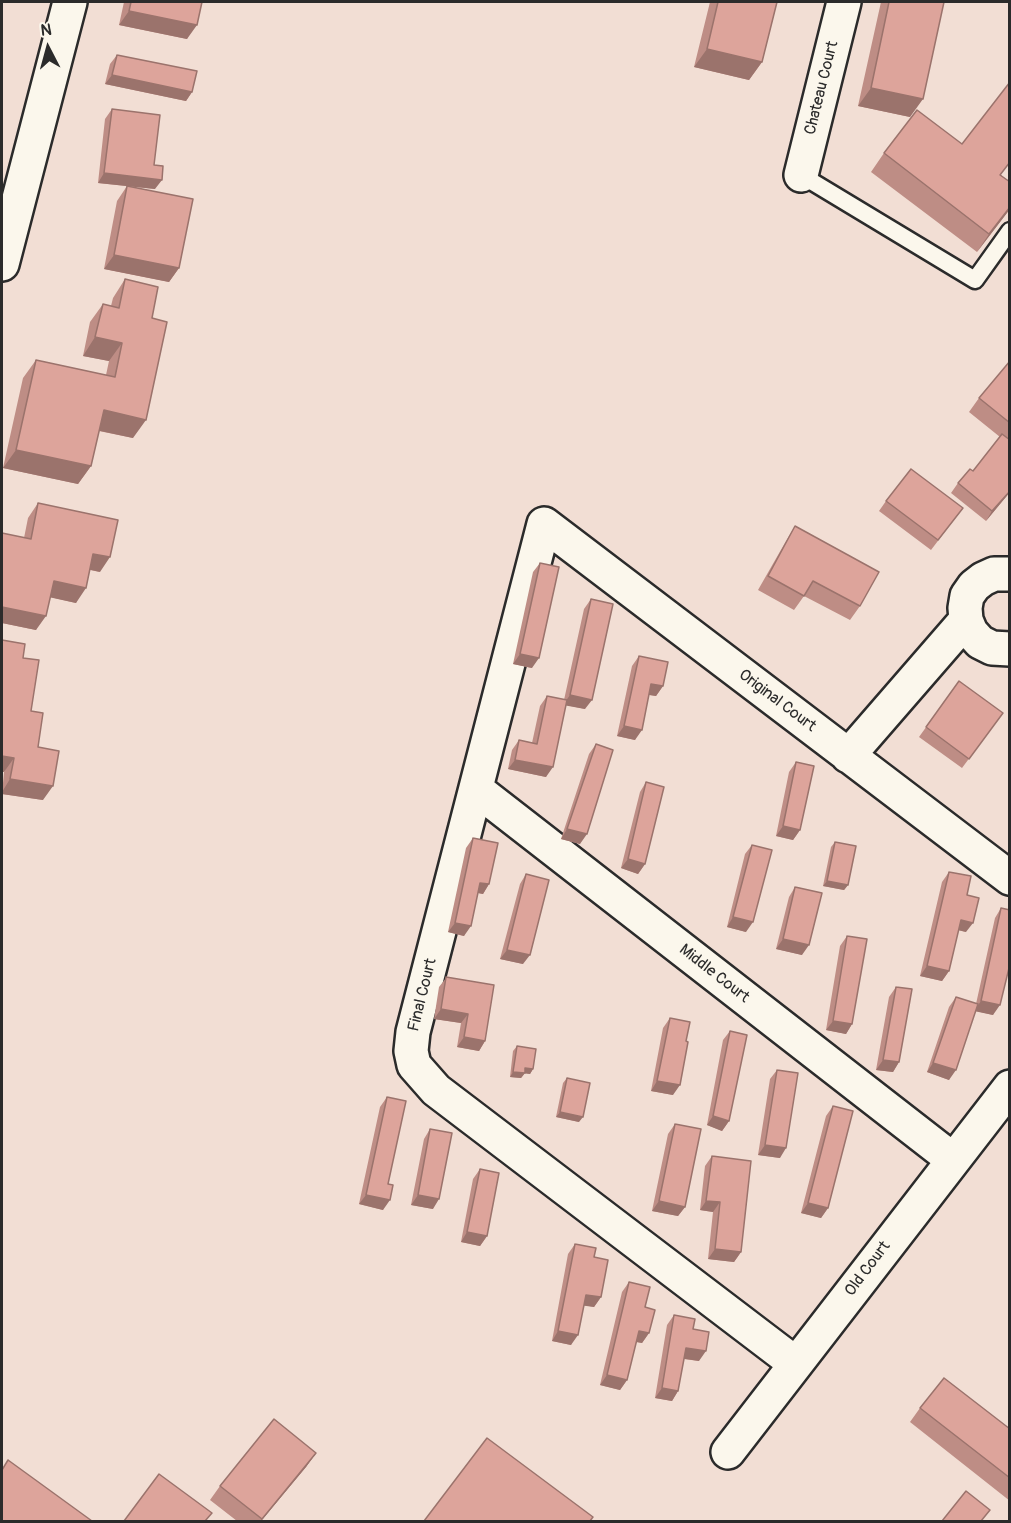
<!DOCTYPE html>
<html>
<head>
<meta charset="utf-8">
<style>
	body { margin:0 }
	#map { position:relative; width:1011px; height:1523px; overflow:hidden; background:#f2ded4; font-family:Pangolin,sans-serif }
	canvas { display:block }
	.frame { position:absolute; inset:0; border:3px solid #2b2b2b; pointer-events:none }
	.north { position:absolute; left:18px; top:18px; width:60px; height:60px; -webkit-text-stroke:4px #fbf7ec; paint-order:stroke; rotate:354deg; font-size:16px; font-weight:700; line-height:24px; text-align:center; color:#2b2b2b }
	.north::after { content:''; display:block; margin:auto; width:21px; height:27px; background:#2b2b2b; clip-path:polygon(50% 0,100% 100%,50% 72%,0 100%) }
</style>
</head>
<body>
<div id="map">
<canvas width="1011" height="1523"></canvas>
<div class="frame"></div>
<div class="north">N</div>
</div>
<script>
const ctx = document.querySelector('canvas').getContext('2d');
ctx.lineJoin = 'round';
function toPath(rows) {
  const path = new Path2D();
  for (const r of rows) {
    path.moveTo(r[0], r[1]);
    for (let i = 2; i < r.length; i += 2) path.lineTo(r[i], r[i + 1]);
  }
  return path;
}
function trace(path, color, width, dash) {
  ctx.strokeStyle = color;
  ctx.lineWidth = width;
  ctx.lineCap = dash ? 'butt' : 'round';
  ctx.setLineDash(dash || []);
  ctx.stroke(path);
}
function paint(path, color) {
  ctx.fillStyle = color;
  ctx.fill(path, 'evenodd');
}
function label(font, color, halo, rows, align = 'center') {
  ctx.font = font + ' Pangolin,sans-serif';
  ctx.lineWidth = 4.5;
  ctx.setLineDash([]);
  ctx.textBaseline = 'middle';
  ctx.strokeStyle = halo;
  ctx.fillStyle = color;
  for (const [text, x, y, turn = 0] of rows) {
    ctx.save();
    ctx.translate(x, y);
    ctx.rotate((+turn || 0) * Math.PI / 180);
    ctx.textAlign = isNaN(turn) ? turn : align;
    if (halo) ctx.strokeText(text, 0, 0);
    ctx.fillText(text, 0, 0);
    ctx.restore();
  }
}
const lane = toPath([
	[801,175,975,280,1010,231]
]);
const street = toPath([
	[801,175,844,2],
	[2,264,70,2],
	[1010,574,994,574,983,579,974,586,967,596,965,608,966,620,971,632,980,642,992,648,1010,649],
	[848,756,966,620],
	[476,789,952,1159],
	[796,1364,436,1090,414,1065,411,1051,413,1032,544,524,1010,878],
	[728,1452,1010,1087]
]);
const wall = toPath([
	[124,2,202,2,187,39,119,25],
	[710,2,777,2,762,62,749,80,694,67],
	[881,2,944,2,910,117,858,106],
	[117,55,192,92,186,101,105,84,110,64],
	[112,109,154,165,155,189,98,183,105,119],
	[962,144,1010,182,1010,209,977,252,871,172,884,153],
	[127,186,179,268,169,282,104,269,117,201],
	[125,279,152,318,133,438,99,431,91,466,78,484,3,468,23,378,36,360,106,375,109,361,83,356,90,322,103,304,111,306,113,298],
	[1010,361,1010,492,986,521,951,493,958,483,973,471,1000,437,969,412,979,398],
	[886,501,963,508,931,550,879,511],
	[38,503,100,572,90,570,76,603,50,597,36,630,2,623,2,533,24,538,28,518],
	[795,526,860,606,850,620,804,596,794,610,758,590,786,541],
	[540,563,532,668,513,664,533,572],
	[591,599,585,709,566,705,546,777,508,769,512,750,519,740,532,743,540,706,547,696,564,700,584,609],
	[639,656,663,686,656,696,649,695,635,740,617,736,632,666],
	[959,681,1003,713,962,768,919,737],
	[31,711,38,747,43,800,2,794,4,772],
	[596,744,580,844,561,839,589,754],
	[796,762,800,830,793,840,776,836,789,772],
	[646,782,645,864,638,874,621,868,640,792],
	[473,838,489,884,483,894,478,893,464,936,448,932,466,848],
	[835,842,848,885,844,890,823,886,831,847],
	[752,845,746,932,727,927,745,854],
	[949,872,967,895,966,932,958,930,949,971,942,981,920,976,942,882],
	[526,874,523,964,500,959,520,884],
	[795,887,802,955,776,949,789,897],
	[1001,908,1010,910,1010,969,1008,969,993,1015,976,1011,949,1080,927,1072,949,1007,956,997,976,1004,995,918],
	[847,936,852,1024,846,1034,826,1030,840,946],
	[446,978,485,1041,479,1051,457,1047,461,1023,434,1019,439,987],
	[896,987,899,1062,893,1072,876,1070,889,997],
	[670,1018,673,1095,651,1091,663,1028],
	[730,1031,729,1121,722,1131,707,1125,723,1040],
	[517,1046,533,1069,530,1074,525,1073,521,1078,510,1077,513,1051],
	[777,1070,780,1158,758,1155,770,1079],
	[567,1078,579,1122,556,1117,563,1083],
	[387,1097,388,1184,383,1210,359,1204,380,1107],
	[833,1106,828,1208,821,1218,801,1213,826,1116],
	[675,1124,685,1207,678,1216,652,1211,668,1134],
	[430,1129,433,1209,411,1205,424,1139],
	[712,1156,741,1252,734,1262,708,1259,713,1212,700,1210,705,1166],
	[480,1169,487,1236,480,1246,461,1242,473,1179],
	[575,1244,594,1257,601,1297,594,1307,584,1305,571,1345,552,1341,568,1254],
	[629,1282,645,1307,649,1333,642,1343,636,1342,627,1380,620,1390,600,1385,622,1292],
	[674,1315,693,1329,699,1361,684,1359,678,1391,672,1401,655,1398,667,1325],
	[920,1408,1010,1429,1010,1501,910,1422],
	[316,1453,306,1467,261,1521,237,1521,210,1500,220,1486]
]);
const shadedWall = toPath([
	[129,11,197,25,187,39,119,25],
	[707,49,762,62,749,80,694,67],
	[112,75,192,92,186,101,105,84],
	[871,88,923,99,910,117,858,106],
	[104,173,162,180,155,189,98,183],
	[1010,207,1010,209,977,252,989,234],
	[114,255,179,268,169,282,104,269],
	[95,337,122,343,109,361,83,356],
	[104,410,146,420,133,438,91,429],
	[16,450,91,466,78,484,3,468],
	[1010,491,1010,492,986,521,992,511],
	[93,554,110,557,100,572,83,568],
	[54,581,86,588,76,603,44,596],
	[2,607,46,616,36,630,2,623],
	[520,654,539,658,532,668,513,664],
	[651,684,663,686,656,696,644,694],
	[570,695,592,700,585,709,563,705],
	[624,726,642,730,635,740,617,736],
	[2,756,14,758,4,772,2,772],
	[515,760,553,767,546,777,508,769],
	[10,779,53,786,43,800,2,794,2,792],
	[783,826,800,830,793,840,776,836],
	[567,829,587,834,580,844,561,839],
	[628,859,645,864,638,874,621,868],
	[827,881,848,885,844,890,823,886],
	[480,883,489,884,483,894,473,892],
	[733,917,753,922,746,932,727,927],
	[961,920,973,923,966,932,954,929],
	[455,923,471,926,464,936,448,932],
	[783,939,809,945,802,955,776,949],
	[507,950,530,955,523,964,500,959],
	[927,966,949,971,942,981,920,976],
	[981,1001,1000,1005,993,1015,974,1011],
	[441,1009,468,1014,461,1023,434,1019],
	[833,1021,852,1024,846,1034,826,1030],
	[464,1037,485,1041,479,1051,457,1047],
	[883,1060,899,1062,893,1072,876,1070],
	[933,1063,956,1070,949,1080,927,1072],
	[525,1068,533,1069,530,1074,522,1073],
	[513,1072,525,1073,521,1078,510,1077],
	[657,1081,680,1085,673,1095,651,1091],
	[560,1112,583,1117,579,1122,556,1117],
	[713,1116,729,1121,722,1131,707,1125],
	[765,1145,786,1148,780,1158,758,1155],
	[366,1195,390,1200,383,1210,359,1204],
	[418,1195,439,1199,433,1209,411,1205],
	[659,1201,685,1207,678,1216,652,1211],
	[706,1201,720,1202,713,1212,700,1210],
	[808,1203,828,1208,821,1218,801,1213],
	[467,1232,487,1236,480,1246,461,1242],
	[715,1249,741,1252,734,1262,708,1259],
	[586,1295,601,1297,594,1307,579,1305],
	[558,1331,578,1335,571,1345,552,1341],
	[639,1331,649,1333,642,1343,632,1341],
	[686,1348,706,1351,699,1361,679,1358],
	[607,1375,627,1380,620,1390,600,1385],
	[662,1388,678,1391,672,1401,655,1398],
	[316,1453,306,1467,261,1521,260,1521]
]);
const building = toPath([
	[131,2,202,2,197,25,129,11,131,2],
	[718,2,777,2,762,62,707,49,718,2],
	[889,2,944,2,923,99,871,88,889,2],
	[117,55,197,71,192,92,112,75,117,55],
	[1010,82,1010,162,1000,175,1010,182,1010,207,989,234,884,153,917,110,962,144,1010,82],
	[112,109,160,115,154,165,163,166,162,180,104,173,112,109],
	[127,186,193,199,179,268,114,255,127,186],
	[125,279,158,287,152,318,167,322,146,420,104,410,91,466,16,450,36,360,115,377,122,343,95,337,103,304,119,308,125,279],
	[1010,361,1010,423,979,398,1010,361],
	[1002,434,1010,440,1010,491,992,511,958,483,970,469,973,471,1002,434],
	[911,469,963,508,938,540,886,501,911,469],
	[38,503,118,520,110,557,93,554,86,588,54,581,46,616,2,607,2,533,31,539,38,503],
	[795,526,879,572,860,606,813,581,804,596,768,576,795,526],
	[540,563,559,567,539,658,520,654,540,563],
	[591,599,613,604,592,700,570,695,591,599],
	[2,640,25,644,23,658,39,660,31,711,43,713,38,747,59,751,53,786,10,779,14,758,2,756,2,640],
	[639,656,668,662,663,686,651,684,642,730,624,726,639,656],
	[959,681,1003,713,969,759,926,727,959,681],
	[547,696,567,700,553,767,515,760,519,740,537,744,547,696],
	[596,744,613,750,587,834,567,829,596,744],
	[796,762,814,766,800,830,783,826,796,762],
	[646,782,664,787,645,864,628,859,646,782],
	[473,838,498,843,489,884,480,883,471,926,455,923,473,838],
	[835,842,856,846,848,885,827,881,835,842],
	[752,845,772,850,753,922,733,917,752,845],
	[949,872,971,876,967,895,979,898,973,923,961,920,949,971,927,966,949,872],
	[526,874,549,880,530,955,507,950,526,874],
	[795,887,822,893,809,945,783,939,795,887],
	[1001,908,1010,910,1010,964,1000,1005,981,1001,1001,908],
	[847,936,867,939,852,1024,833,1021,847,936],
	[446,977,494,985,485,1041,464,1037,468,1014,441,1009,446,977],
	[896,987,912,989,899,1062,883,1060,896,987],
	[956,997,978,1004,956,1070,933,1063,956,997],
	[670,1018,690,1022,686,1041,688,1042,680,1085,657,1081,670,1018],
	[730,1031,747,1035,729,1121,713,1116,730,1031],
	[517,1046,536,1049,533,1069,525,1068,525,1073,513,1072,517,1046],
	[777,1070,798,1073,786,1148,765,1145,777,1070],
	[567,1078,590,1083,583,1117,560,1112,567,1078],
	[387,1097,406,1101,388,1184,393,1185,390,1200,366,1195,387,1097],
	[833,1106,853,1111,828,1208,808,1203,833,1106],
	[675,1124,701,1129,685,1207,659,1201,675,1124],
	[430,1129,452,1133,439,1199,418,1195,430,1129],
	[712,1156,751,1161,741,1252,715,1249,720,1202,706,1201,712,1156],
	[480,1169,499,1173,487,1236,467,1232,480,1169],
	[575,1244,596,1248,594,1257,608,1260,601,1297,586,1295,578,1335,558,1331,575,1244],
	[629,1282,650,1287,645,1307,655,1310,649,1333,639,1331,627,1380,607,1375,629,1282],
	[674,1315,695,1319,693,1329,709,1332,706,1351,686,1348,678,1391,662,1388,674,1315],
	[944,1378,1010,1429,1010,1478,920,1408,944,1378],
	[274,1419,316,1453,262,1519,220,1486,274,1419],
	[487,1438,593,1517,590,1521,424,1521,487,1438],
	[8,1460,92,1521,2,1521,2,1470,8,1460],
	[159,1474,212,1513,205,1521,124,1521,159,1474],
	[966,1491,990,1510,981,1521,942,1521,966,1491]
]);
const streetNames = [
	["Chateau Court",822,88,-76],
	["Original Court",777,701,37],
	["Middle Court",714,974,38],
	["Final Court",423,995,-76],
	["Old Court",868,1269,-53]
];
trace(lane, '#2b2b2b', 21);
trace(street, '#2b2b2b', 38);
trace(lane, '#fbf7ec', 16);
trace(street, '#fbf7ec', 33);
paint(wall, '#be8d85');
paint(shadedWall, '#9b736c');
paint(building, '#dda49b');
trace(building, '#9b736c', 1.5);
label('16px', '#2b2b2b', '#fbf7ec', streetNames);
</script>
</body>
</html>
